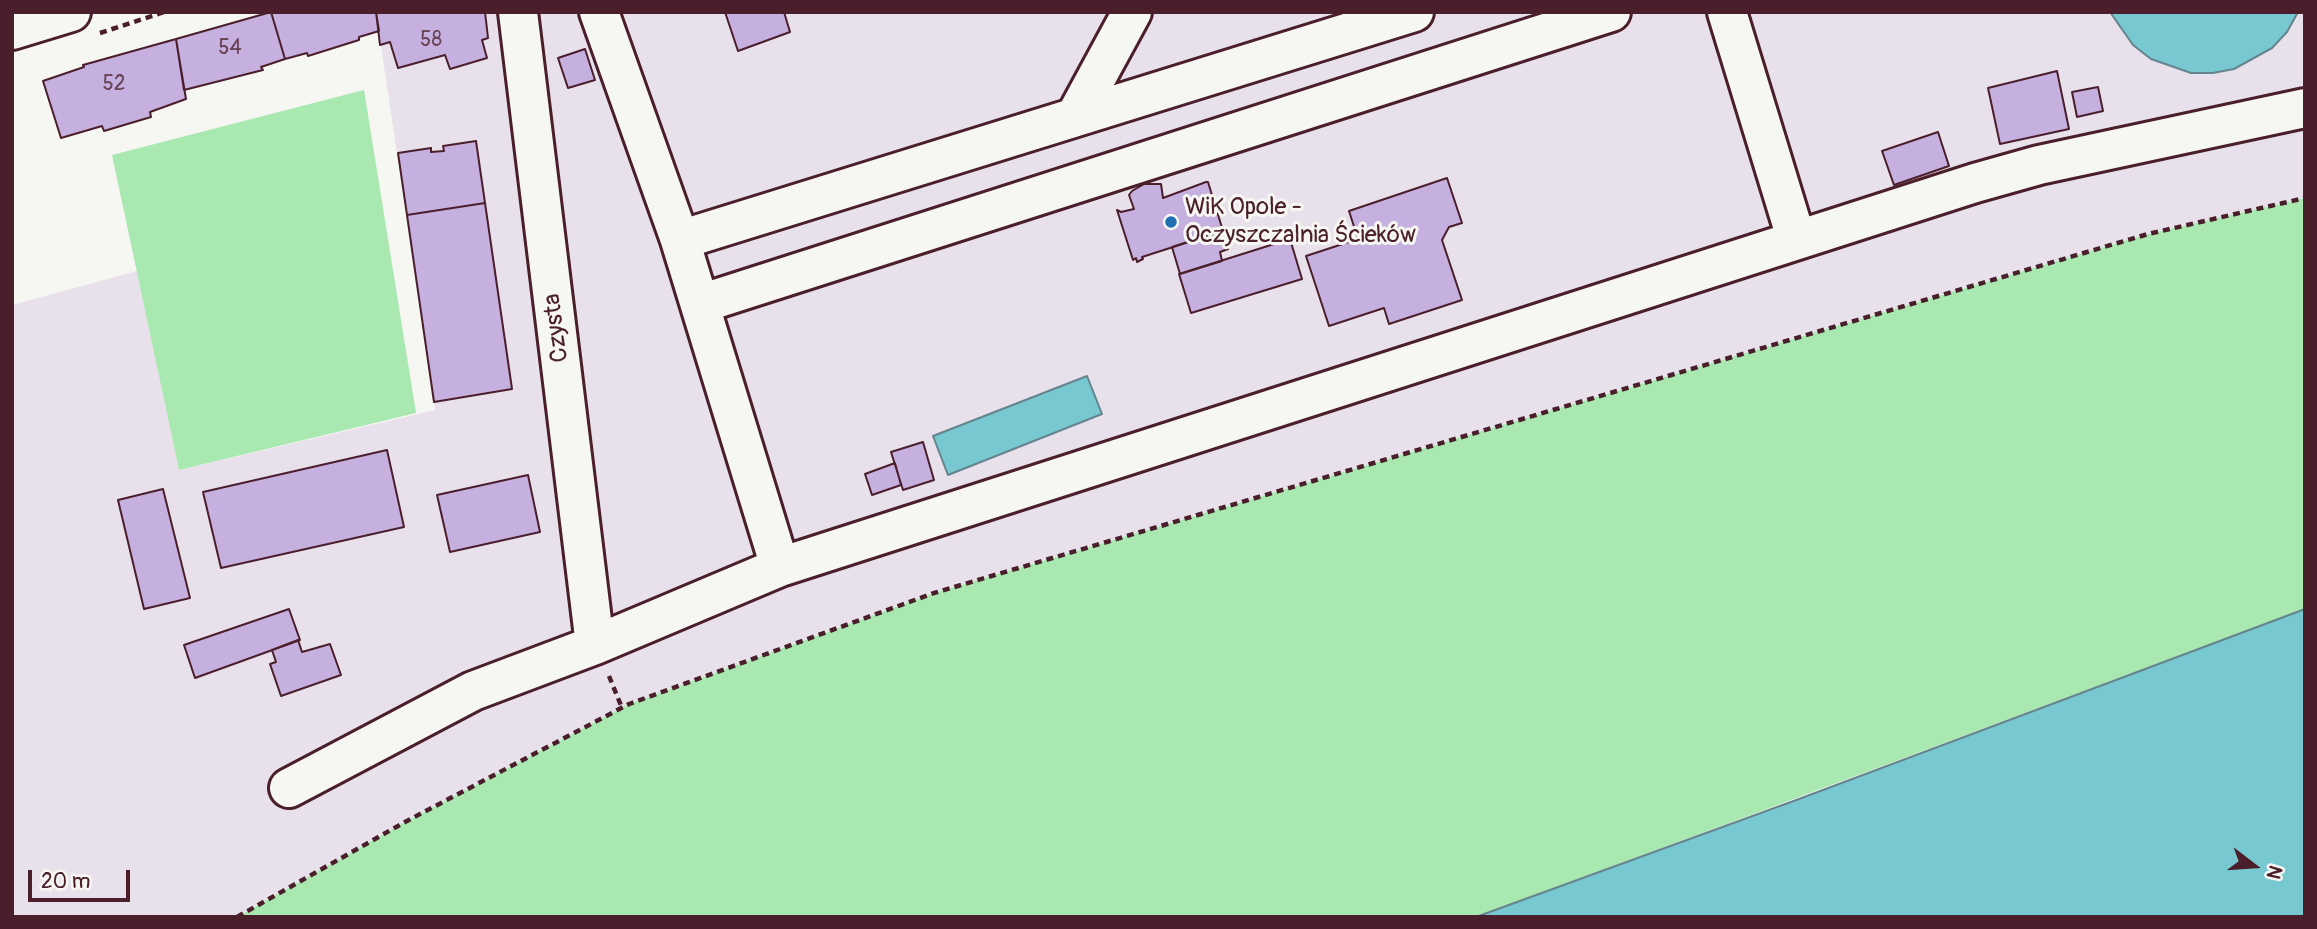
<!DOCTYPE html>
<html>
<head>
<meta charset="utf-8">
<style>
	body { margin:0 }
	#map { position:relative; width:2317px; height:929px; overflow:hidden; background:#f6f6f2; font-family:Pangolin,sans-serif }
	canvas { display:block }
	.frame { position:absolute; inset:0; border:14px solid #4a1f2b; pointer-events:none }
	.north { position:absolute; left:2219px; top:831px; width:70px; height:70px; -webkit-text-stroke:5px #f6f6f2; paint-order:stroke; rotate:107deg; font-size:19px; font-weight:700; line-height:28px; text-align:center; color:#4a1f2b }
	.north::after { content:''; display:block; margin:auto; width:24px; height:32px; background:#4a1f2b; clip-path:polygon(50% 0,100% 100%,50% 72%,0 100%) }
	.scale { position:absolute; left:28px; top:870px; width:102px; height:32px; box-sizing:border-box; border:4px solid #4a1f2b; border-top:0; padding-left:9px; font-size:21px; line-height:24px; white-space:nowrap; color:#4a1f2b; -webkit-text-stroke:5px #f6f6f2; paint-order:stroke }
</style>
</head>
<body>
<div id="map">
<canvas width="2317" height="929"></canvas>
<div class="frame"></div>
<div class="north">N</div>
<div class="scale">20 m</div>
</div>
<script>
const ctx = document.querySelector('canvas').getContext('2d');
ctx.lineJoin = 'round';
function paint(path, color) {
  ctx.fillStyle = color;
  ctx.fill(path, 'evenodd');
}
function toPath(rows) {
  const path = new Path2D();
  for (const r of rows) {
    path.moveTo(r[0], r[1]);
    for (let i = 2; i < r.length; i += 2) path.lineTo(r[i], r[i + 1]);
  }
  return path;
}
function trace(path, color, width, dash) {
  ctx.strokeStyle = color;
  ctx.lineWidth = width;
  ctx.lineCap = dash ? 'butt' : 'round';
  ctx.setLineDash(dash || []);
  ctx.stroke(path);
}
function label(font, color, halo, rows, align = 'center') {
  ctx.font = font + ' Pangolin,sans-serif';
  ctx.lineWidth = 6;
  ctx.setLineDash([]);
  ctx.textBaseline = 'middle';
  ctx.strokeStyle = halo;
  ctx.fillStyle = color;
  for (const [text, x, y, turn = 0] of rows) {
    ctx.save();
    ctx.translate(x, y);
    ctx.rotate((+turn || 0) * Math.PI / 180);
    ctx.textAlign = isNaN(turn) ? turn : align;
    if (halo) ctx.strokeText(text, 0, 0);
    ctx.fillText(text, 0, 0);
    ctx.restore();
  }
}
const built = toPath([
	[376,12,2305,12,2305,198,2148,234,934,593,629,704,405,822,237,917,12,917,12,305,137,271,179,470,435,410]
]);
const green = toPath([
	[364,90,416,413,179,470,112,155],
	[2305,198,2305,609,1476,917,237,917,405,822,629,704,934,593,2148,234]
]);
const water = toPath([
	[2110,12,2298,12,2287,32,2272,48,2234,69,2213,73,2191,73,2151,59,2133,45,2110,12],
	[1087,376,1102,414,948,475,933,436,1087,376],
	[2305,609,2305,917,1476,917,1799,799,2305,609]
]);
const building = toPath([
	[271,12,285,59,261,67,263,70,184,90,176,39,271,12],
	[271,12,376,12,379,31,359,37,359,40,308,56,307,53,285,59,271,12],
	[376,12,485,12,488,38,482,40,487,58,450,69,445,55,398,68,390,42,380,45,376,12],
	[725,12,784,12,790,32,738,51,725,12],
	[176,39,186,99,150,112,151,117,104,131,102,126,61,138,43,81,84,67,83,65,176,39],
	[585,49,595,80,568,88,558,58,585,49],
	[2057,71,2069,129,2000,144,1988,88,2057,71],
	[2098,87,2103,111,2077,117,2072,92,2098,87],
	[1938,132,1949,166,1894,185,1882,151,1938,132],
	[476,141,485,203,407,215,398,153,431,148,431,152,444,151,443,146,476,141],
	[1447,178,1462,223,1449,227,1442,240,1462,300,1389,324,1384,308,1329,326,1306,256,1358,239,1349,211,1447,178],
	[1206,182,1208,182,1223,231,1142,257,1143,259,1137,262,1136,258,1133,260,1117,210,1121,212,1134,209,1129,195,1132,191,1144,184,1161,184,1163,198,1206,182],
	[485,203,512,389,434,402,407,215,485,203],
	[1215,233,1217,242,1226,240,1228,249,1220,252,1222,261,1180,274,1172,247,1215,233],
	[1290,239,1302,279,1191,313,1179,274,1290,239],
	[923,442,934,480,903,490,891,452,923,442],
	[387,450,404,527,221,568,203,492,387,450],
	[895,463,901,485,872,495,865,474,895,463],
	[528,475,540,532,450,552,437,495,528,475],
	[163,489,190,598,144,609,118,500,163,489],
	[289,609,300,640,195,678,184,645,289,609],
	[298,640,302,652,330,644,341,675,281,696,270,664,276,662,272,650,298,640]
]);
const path = toPath([
	[100,33,164,12],
	[609,676,622,708],
	[237,917,405,822,629,704,934,593,2148,234,2305,198]
]);
const minor = toPath([
	[518,12,595,645],
	[599,12,680,240,780,567],
	[1727,12,1796,238],
	[1075,117,1132,12],
	[680,240,1414,12],
	[700,304,1611,12],
	[289,788,473,691,595,645,780,567,1975,183,2039,165,2305,108]
]);
const major = toPath([
	[12,30,71,12]
]);
const markers = [
	[1171,222,7,"#1f6fb2"]
];
const numberNames = [
	["58",431,41],
	["54",230,49],
	["52",114,85]
];
const poiNames = [
	["WiK Opole -",1185,208],
	["Oczyszczalnia Ścieków",1185,236]
];
const streetNames = [
	["Czysta",557,328,-97]
];
paint(built, '#e8e1ec');
paint(green, '#a9e8b1');
paint(water, '#77c8d0');
trace(water, '#65848e', 2);
paint(building, '#c6b0df');
trace(building, '#4a1f2b', 2);
trace(minor, '#4a1f2b', 44);
trace(major, '#4a1f2b', 44);
trace(path, '#4a1f2b', 4.5, [7, 5]);
trace(minor, '#f6f6f2', 38);
trace(major, '#f6f6f2', 38);
for (const [x, y, r, color] of markers) {
  const dot = new Path2D();
  dot.arc(x, y, r, 0, 2 * Math.PI);
  ctx.fillStyle = color;
  ctx.fill(dot);
  trace(dot, '#f6f6f2', 2.5);
}
label('21px', '#694358', null, numberNames);
label('24px', '#4a1f2b', '#f6f6f2', poiNames, 'left');
label('24px', '#4a1f2b', '#f6f6f2', streetNames);
</script>
</body>
</html>
